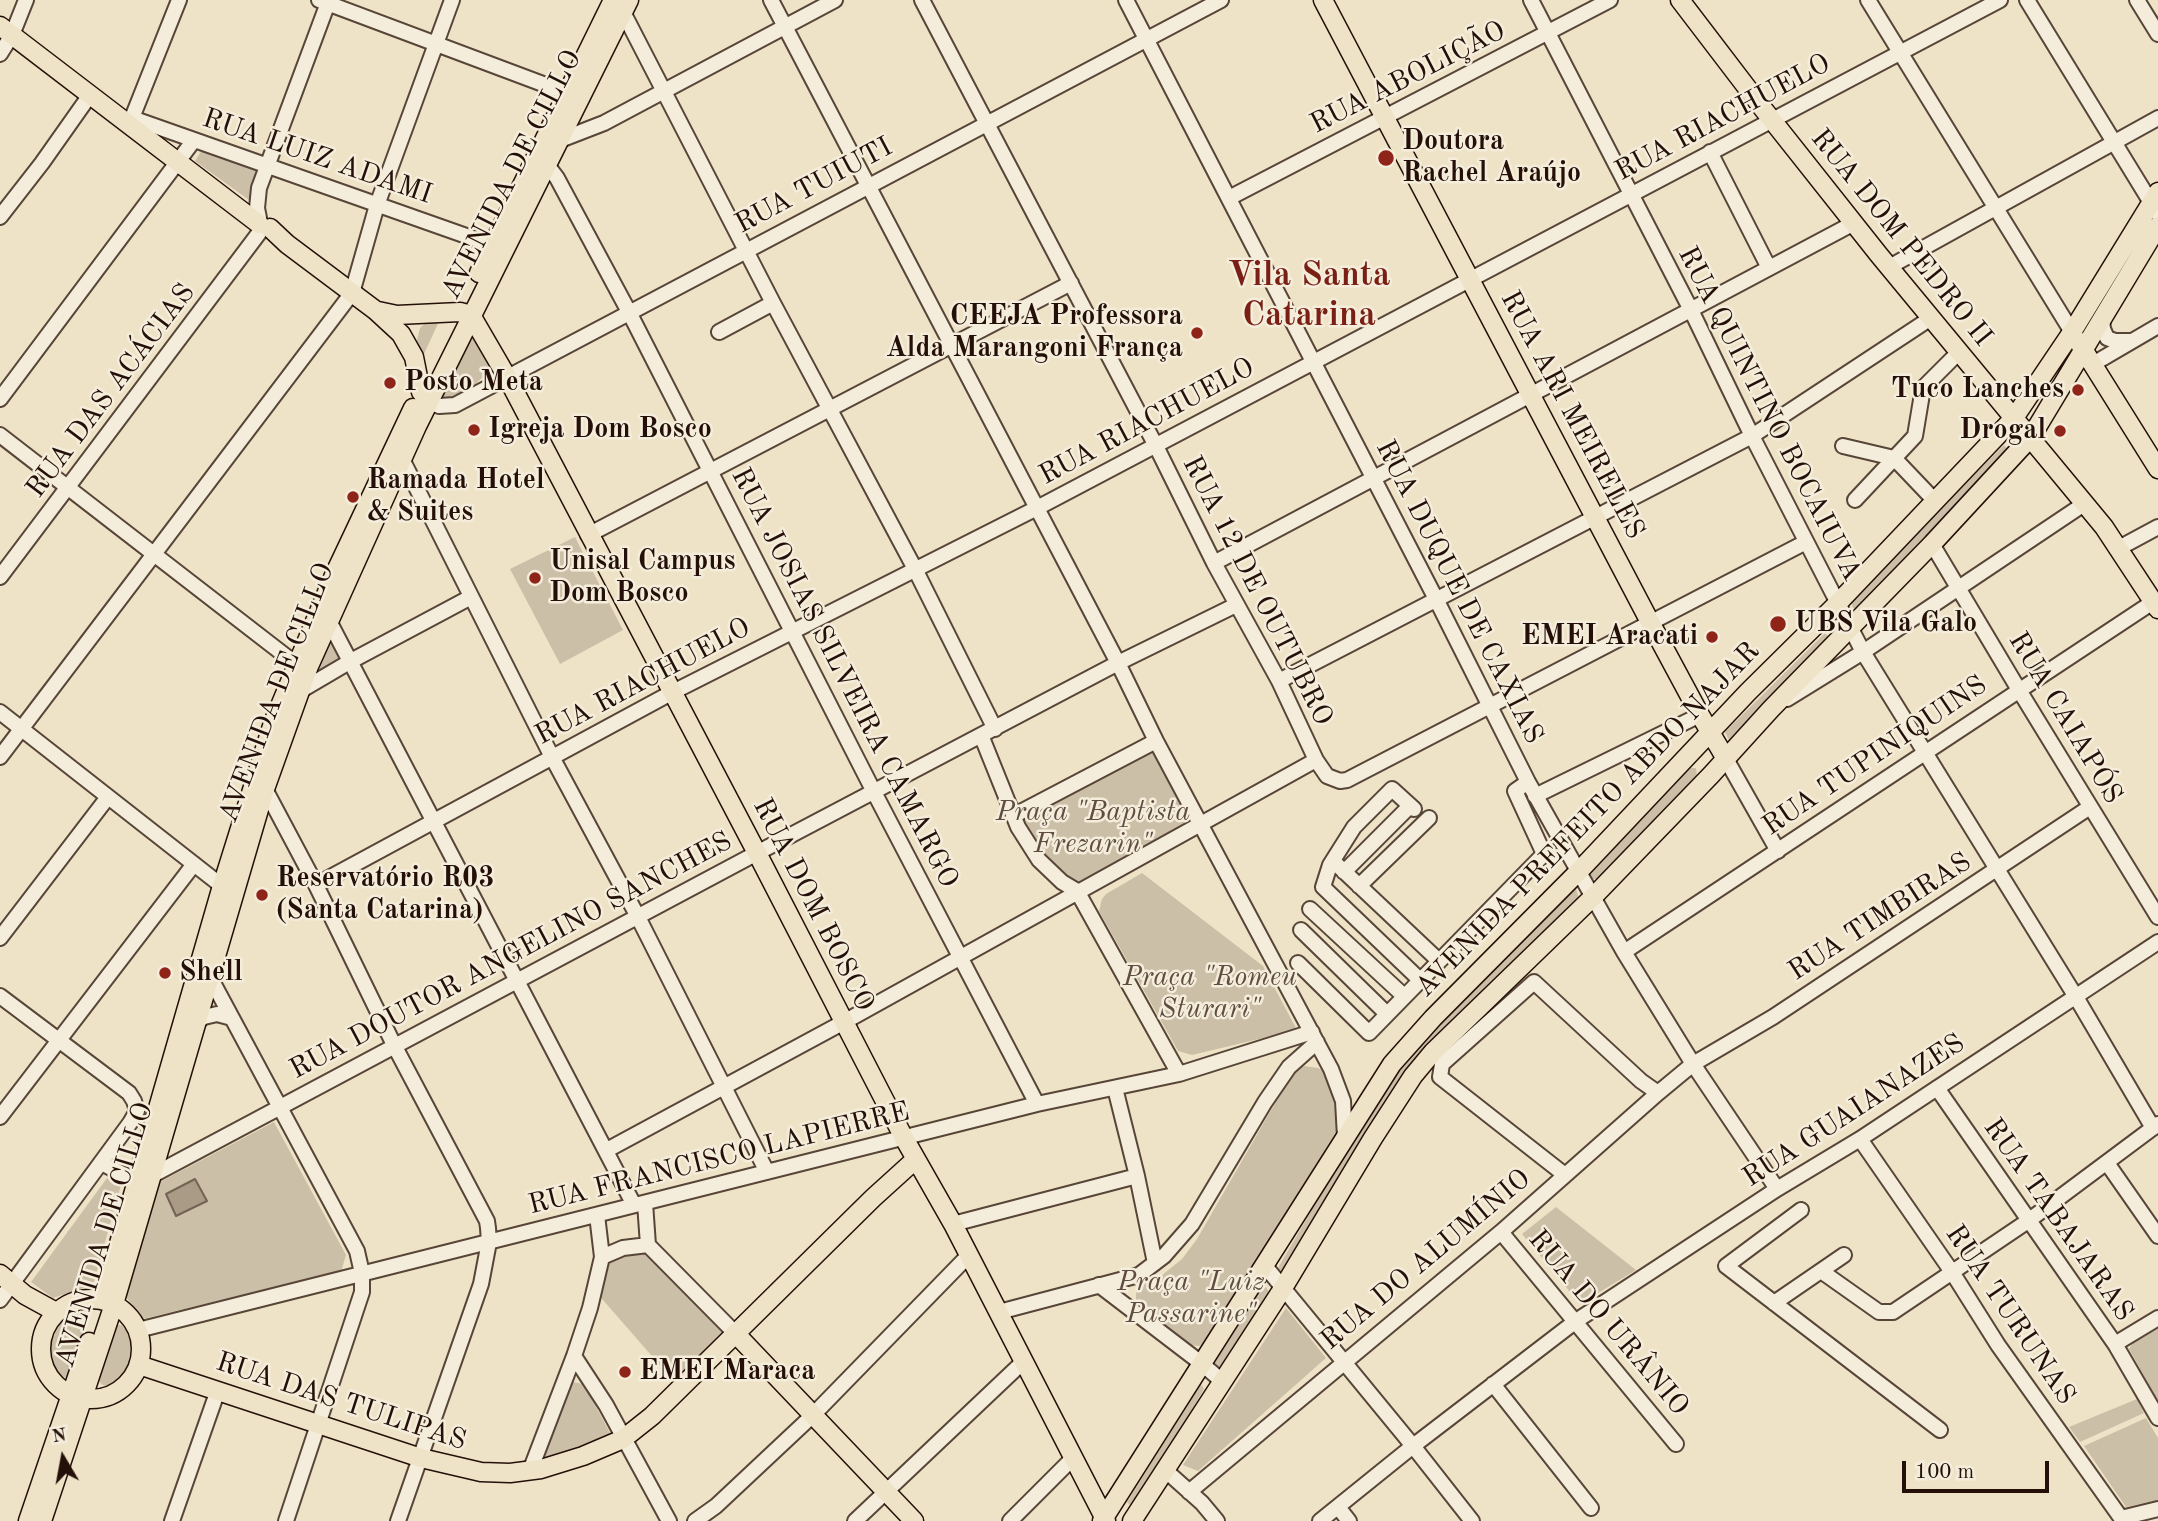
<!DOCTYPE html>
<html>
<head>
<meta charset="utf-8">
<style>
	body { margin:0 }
	#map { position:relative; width:2158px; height:1521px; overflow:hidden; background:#efe3c7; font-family:"Old Standard TT",serif }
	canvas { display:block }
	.north { position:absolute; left:28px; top:1423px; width:70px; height:70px; -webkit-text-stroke:5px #f5eddb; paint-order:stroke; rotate:350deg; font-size:19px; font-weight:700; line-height:28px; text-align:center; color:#241008 }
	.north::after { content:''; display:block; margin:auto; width:24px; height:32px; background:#241008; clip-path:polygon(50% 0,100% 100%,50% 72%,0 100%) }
	.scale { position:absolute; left:1902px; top:1461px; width:147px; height:32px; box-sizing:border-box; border:4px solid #241008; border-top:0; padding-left:9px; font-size:21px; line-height:24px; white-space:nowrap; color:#241008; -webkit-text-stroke:5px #f5eddb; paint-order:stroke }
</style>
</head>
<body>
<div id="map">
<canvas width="2158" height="1521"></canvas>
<div class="north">N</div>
<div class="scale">100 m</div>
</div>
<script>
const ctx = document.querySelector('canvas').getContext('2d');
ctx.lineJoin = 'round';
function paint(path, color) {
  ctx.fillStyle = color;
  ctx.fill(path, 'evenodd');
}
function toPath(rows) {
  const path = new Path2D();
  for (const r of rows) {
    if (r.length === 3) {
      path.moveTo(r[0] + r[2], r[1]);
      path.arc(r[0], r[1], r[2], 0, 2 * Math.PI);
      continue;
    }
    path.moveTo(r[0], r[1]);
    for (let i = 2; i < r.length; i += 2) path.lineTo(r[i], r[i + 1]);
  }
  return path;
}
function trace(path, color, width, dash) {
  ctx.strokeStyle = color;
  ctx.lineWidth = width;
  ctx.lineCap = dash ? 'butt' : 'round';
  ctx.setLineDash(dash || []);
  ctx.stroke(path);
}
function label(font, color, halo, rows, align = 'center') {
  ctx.font = font + ' "Old Standard TT",serif';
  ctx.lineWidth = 5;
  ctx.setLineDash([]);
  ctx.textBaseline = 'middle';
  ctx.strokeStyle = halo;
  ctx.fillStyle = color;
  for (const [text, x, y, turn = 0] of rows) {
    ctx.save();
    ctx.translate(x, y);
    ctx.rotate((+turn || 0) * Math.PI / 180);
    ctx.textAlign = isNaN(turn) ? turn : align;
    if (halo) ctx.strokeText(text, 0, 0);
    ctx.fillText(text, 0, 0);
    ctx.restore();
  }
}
const green = toPath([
	[202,150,260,169,249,200,195,161],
	[441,317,419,365,417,340,420,328,429,320],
	[471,325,489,359,488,372,463,396,446,400,437,398],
	[2004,445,2011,453,1861,608,1853,608,1850,600],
	[575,537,623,630,560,664,510,569],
	[328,633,345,658,309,678],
	[1825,633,1830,638,1731,744,1725,732],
	[1154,749,1195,820,1077,886,1042,858,1020,821],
	[1689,768,1696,768,1697,776,1599,879,1592,879,1589,872,1591,869],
	[1142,873,1263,966,1297,1030,1192,1055,1178,1051,1099,911,1102,899,1106,894],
	[1575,886,1579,898,1417,1062,1284,1272,1279,1269,1279,1266,1349,1147,1407,1058],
	[1304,1066,1318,1068,1324,1071,1332,1090,1336,1116,1336,1131,1331,1145,1208,1341,1199,1346,1188,1345,1141,1308,1136,1301,1136,1292,1141,1285,1161,1276,1182,1259,1197,1239,1293,1072],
	[274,1122,346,1255,341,1272,142,1319,124,1294,156,1184],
	[107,1178,121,1185,93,1285,53,1298,31,1282],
	[1556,1207,1636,1270,1580,1304,1522,1234],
	[648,1245,735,1333,678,1386,596,1292,605,1263],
	[1266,1287,1269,1292,1267,1299,1222,1368,1217,1369,1214,1366,1214,1361,1259,1292],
	[1286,1308,1326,1358,1198,1471,1183,1465],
	[82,1312,87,1314,88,1319,67,1377,61,1378,50,1365,50,1344,61,1320,70,1314],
	[2158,1324,2158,1399,2157,1399,2129,1349,2135,1339],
	[117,1325,121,1325,126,1329,131,1343,129,1364,127,1371,117,1381,105,1386,101,1384,99,1380,113,1328],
	[572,1382,584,1384,610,1433,607,1439,543,1460,567,1386],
	[1201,1384,1204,1389,1190,1413,1182,1434,1134,1509,1127,1502],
	[2137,1399,2144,1413,2080,1442,2069,1427],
	[2146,1418,2158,1438,2158,1500,2126,1507,2084,1446]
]);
const water = toPath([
	[195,1179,207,1201,176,1216,166,1194,195,1179]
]);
const minor = toPath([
	[319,0,567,93],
	[771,0,1118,663,1156,741,1331,1069,1343,1101,1345,1137],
	[922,0,1156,446,1214,563,1279,681,1316,760,1327,776,1340,781,1347,780,1806,542],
	[1126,0,1436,599,1528,782,1624,952,1693,1064,1777,1189],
	[1531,0,1691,310,1752,436,1863,652,2076,997,2153,1128],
	[1868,0,2072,332],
	[2027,0,2158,214],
	[2137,0,2158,34],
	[618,10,623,12,773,303,915,569,995,729],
	[0,54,12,35,26,0],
	[132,118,179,0],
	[129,124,132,118,492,245],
	[555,142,604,123,835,0],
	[1710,152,1769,268],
	[541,157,557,178,629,312,874,792,1037,1104],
	[1229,198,1610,0],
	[0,217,42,163,90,95],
	[260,223,257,208,259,188,329,0],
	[1889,267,2158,118],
	[2102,319,2103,329,2107,338,2115,341,2130,341],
	[719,332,773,303],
	[2093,364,2158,326],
	[0,399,194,140],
	[429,402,439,406,455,405,1221,0],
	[0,435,296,664],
	[1843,446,1894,458,1935,501],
	[402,459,552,757,638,917,767,1172],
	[1855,500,1915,436,1923,388,1959,352],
	[588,535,1071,283],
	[1932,544,2019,690,2158,917],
	[2119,548,2158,527],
	[1214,563,1854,223],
	[0,577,259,233],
	[329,621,634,1205],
	[1279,681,1752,436,1931,318],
	[300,691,351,661,471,597],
	[1787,699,1863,652,2084,504],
	[0,712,222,886],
	[981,735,1018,827,1039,860,1062,882,1077,891,1179,1074],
	[0,757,352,293,377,205,452,0],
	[1726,759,1778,851],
	[265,789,316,885,394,1045,487,1221,488,1228,489,1242,481,1284,398,1521],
	[1535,796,1700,715],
	[1414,809,1392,789,1354,827,1330,865,1323,887,1419,979],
	[1013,816,1156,741],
	[1333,861,1438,960],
	[1344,872,1410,806],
	[316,885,671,693,1037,508,2000,0],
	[1359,886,1429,818],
	[1310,909,1404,996],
	[1301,930,1387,1014],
	[0,938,108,797],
	[1624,952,2153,602],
	[1298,963,1369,1033,1544,854,1515,791,1528,782],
	[210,977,357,1251,362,1273,362,1292,286,1521],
	[0,996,129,1093,134,1101,137,1111,130,1123,0,1300],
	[196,1022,204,1017,217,1014,232,1018],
	[1115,1088,1137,1176,1155,1263],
	[1937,1088,2115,1344,2158,1418],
	[0,1117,194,864],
	[1860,1139,1952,1272,1998,1345,2121,1518,2158,1509],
	[607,1150,844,1022,1316,760],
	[102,1163,135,1181],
	[2107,1163,2158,1236],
	[1565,1175,1440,1077,1442,1064,1534,982,1641,1081,1658,1093],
	[151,1176,757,853,1118,663,1236,605],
	[645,1203,648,1245,735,1333],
	[1801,1210,1726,1266,1940,1430],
	[953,1224,1137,1176],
	[1501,1232,1676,1444],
	[602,1257,623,1248,648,1245],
	[1265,1266,1413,1446,1472,1521],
	[1821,1271,1879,1312,1893,1312,2028,1221,2158,1124],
	[1099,1285,1201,1363,1223,1382],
	[1774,1303,1844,1255],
	[999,1312,1139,1275,1164,1256,1192,1224,1265,1102,1289,1067,1317,1042],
	[138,1330,1037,1104,1179,1074,1312,1032],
	[2115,1344,2158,1318],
	[574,1356,606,1405,669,1521],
	[1493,1384,1591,1508],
	[1165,1470,1202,1503,1217,1521],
	[530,1471,574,1356,590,1308,602,1257,597,1215],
	[1189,1492,1501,1232,1658,1093,1693,1064,1773,1017,2090,807],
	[1338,1507,1349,1521],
	[172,1521,218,1390],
	[695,1521,716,1506,812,1416,969,1255],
	[855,1521,1023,1362],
	[1010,1521,1073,1458],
	[1320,1521,1413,1446,1576,1321,1777,1189,1860,1139,2158,942]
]);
const major = toPath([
	[1323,0,1650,622,1700,715,1726,759],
	[1680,0,1764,110,1879,255,2104,527,2158,609],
	[0,26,259,224],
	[270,228,287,244,375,310,401,334,414,357,421,392,429,402],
	[479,273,613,0],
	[378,311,397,315,460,312,471,315],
	[471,315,507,377,757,853,904,1138,953,1224,1106,1521],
	[2078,341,2158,469],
	[0,1274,25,1295,56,1312],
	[91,1349,50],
	[103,1299,222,886,273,723,335,573,413,408],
	[735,1333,914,1521],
	[139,1365,421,1458,481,1472,510,1473,541,1469,583,1456,623,1439,652,1416,873,1198,916,1159],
	[28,1521,89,1342],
	[42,1521,114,1304,265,789,309,666,417,426,629,0],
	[1102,1521,1392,1064,1433,1018,1580,870,1748,692,1837,604,2014,418,2072,332,2158,192],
	[1132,1521,1280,1293,1373,1138,1413,1076,1433,1052,1594,896,1711,775,1771,709,1932,544,2031,437,2158,226]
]);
const markers = [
	[1386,158,9,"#8f2418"],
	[1197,333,7,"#8f2418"],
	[390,383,7,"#8f2418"],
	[2078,390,7,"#8f2418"],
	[474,430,7,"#8f2418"],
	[2060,431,7,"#8f2418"],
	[353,497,7,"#8f2418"],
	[535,578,7,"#8f2418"],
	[1778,624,9,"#8f2418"],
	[1712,637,7,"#8f2418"],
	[262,895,7,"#8f2418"],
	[165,973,7,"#8f2418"],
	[625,1372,7,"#8f2418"]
];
const streetNames = [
	["RUA ABOLIÇÃO",1408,78,-27],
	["RUA RIACHUELO",1723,118,-28],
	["RUA LUIZ ADAMI",317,157,19],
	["AVENIDA DE CILLO",512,175,-63],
	["RUA TUIUTI",814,186,-28],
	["RUA DOM PEDRO II",1901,238,51],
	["RUA DAS ACÁCIAS",111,391,-53],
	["RUA QUINTINO BOCAIUVA",1769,414,63],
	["RUA ARI MEIRELES",1572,415,62],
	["RUA RIACHUELO",1147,422,-28],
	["RUA 12 DE OUTUBRO",1257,591,63],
	["RUA DUQUE DE CAXIAS",1459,592,63],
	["RUA JOSIAS SILVEIRA CAMARGO",844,678,63],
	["RUA RIACHUELO",643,682,-28],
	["AVENIDA DE CILLO",277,693,-69],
	["RUA CAIAPÓS",2065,718,59],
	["RUA TUPINIQUINS",1875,756,-34],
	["AVENIDA PREFEITO ABDO NAJAR",1588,820,-46],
	["RUA DOM BOSCO",813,905,63],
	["RUA TIMBIRAS",1880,917,-33],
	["RUA DOUTOR ANGELINO SANCHES",511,956,-28],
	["RUA GUAIANAZES",1854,1111,-33],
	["RUA FRANCISCO LAPIERRE",719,1159,-14],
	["RUA TABAJARAS",2058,1220,55],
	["AVENIDA DE CILLO",105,1235,-73],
	["RUA DO ALUMÍNIO",1426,1260,-40],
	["RUA TURUNAS",2010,1315,56],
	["RUA DO URÂNIO",1608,1323,50],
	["RUA DAS TULIPAS",341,1402,18]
];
const poiNames = [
	["Doutora",1402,142],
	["Rachel Araújo",1402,174],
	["CEEJA Professora",1183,317,"right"],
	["Alda Marangoni França",1183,349,"right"],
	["Posto Meta",404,383],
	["Tuco Lanches",2064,390,"right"],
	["Igreja Dom Bosco",488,430],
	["Drogal",2046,431,"right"],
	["Ramada Hotel",367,481],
	["& Suites",367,513],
	["Unisal Campus",549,562],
	["Dom Bosco",549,594],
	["UBS Vila Galo",1794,624],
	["EMEI Aracati",1698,637,"right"],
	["Reservatório R03",276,879],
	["(Santa Catarina)",276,911],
	["Shell",179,973],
	["EMEI Maraca",639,1372]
];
const parkNames = [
	["Praça \"Baptista",1093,813],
	["Frezarin\"",1093,845],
	["Praça \"Romeu",1210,978],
	["Sturari\"",1210,1010],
	["Praça \"Luiz",1191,1283],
	["Passarine\"",1191,1315]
];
const districtNames = [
	["Vila Santa",1309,276],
	["Catarina",1309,316]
];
paint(green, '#ccbfa7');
paint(water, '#aa9b86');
trace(water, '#746354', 2);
trace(minor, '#574538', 18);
trace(major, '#241008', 21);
trace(minor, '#f5eddb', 14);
trace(major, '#efe3c7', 18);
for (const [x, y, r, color] of markers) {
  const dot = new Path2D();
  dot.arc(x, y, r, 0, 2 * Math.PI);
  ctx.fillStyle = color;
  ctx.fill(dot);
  trace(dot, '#f5eddb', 2.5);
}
label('28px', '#241008', '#f5eddb', streetNames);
label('bold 28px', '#241008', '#f5eddb', poiNames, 'left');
label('italic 28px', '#5f4d40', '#f5eddb', parkNames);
label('bold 35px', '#7a1f14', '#f5eddb', districtNames);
</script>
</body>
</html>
